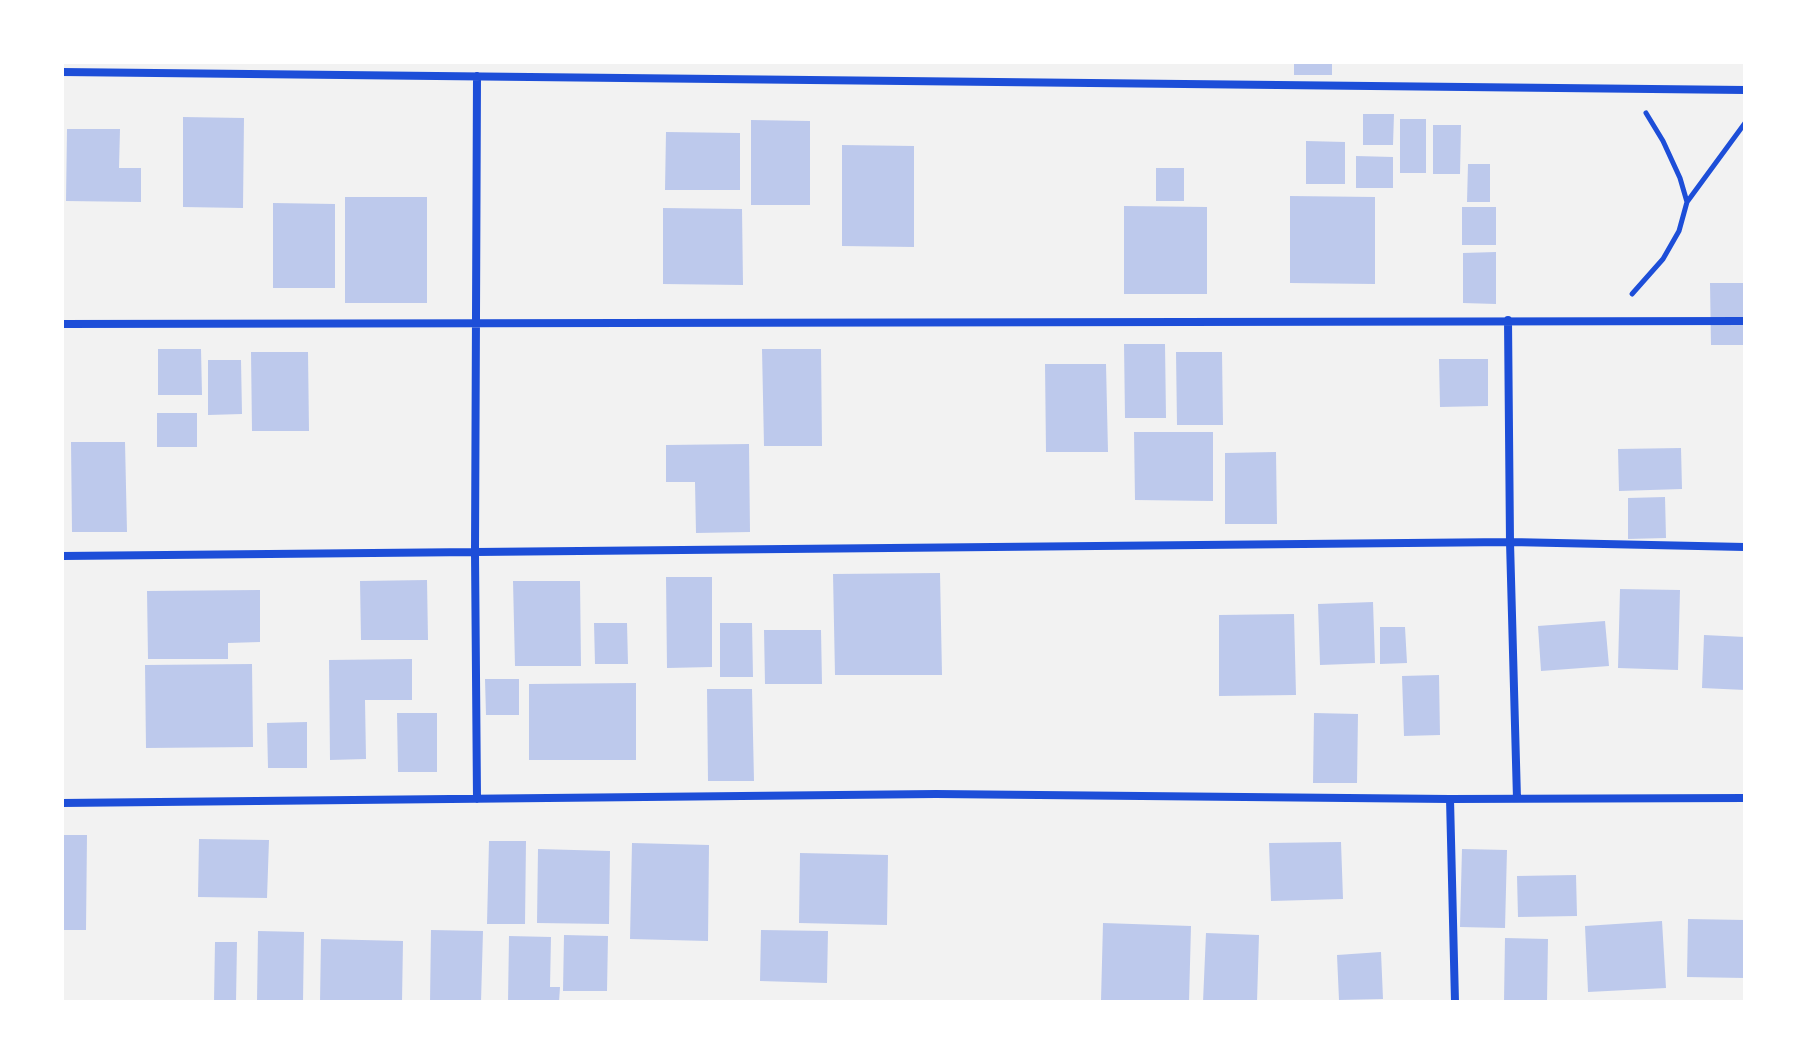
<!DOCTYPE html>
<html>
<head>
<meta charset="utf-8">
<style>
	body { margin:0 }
	#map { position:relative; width:1807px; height:1064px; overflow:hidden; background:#f2f2f2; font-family:Overpass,sans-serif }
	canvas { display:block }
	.frame { position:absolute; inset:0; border:64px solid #fff; pointer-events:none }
</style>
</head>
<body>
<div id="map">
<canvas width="1807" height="1064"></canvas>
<div class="frame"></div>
</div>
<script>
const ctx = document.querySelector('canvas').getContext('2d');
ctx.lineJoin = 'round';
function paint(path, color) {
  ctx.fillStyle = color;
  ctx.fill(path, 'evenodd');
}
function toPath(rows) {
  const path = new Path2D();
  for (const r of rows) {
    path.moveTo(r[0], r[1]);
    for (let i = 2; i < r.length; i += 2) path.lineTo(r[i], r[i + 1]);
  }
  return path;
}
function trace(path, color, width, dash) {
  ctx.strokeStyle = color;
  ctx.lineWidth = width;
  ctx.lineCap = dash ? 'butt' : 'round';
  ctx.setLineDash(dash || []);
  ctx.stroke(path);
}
const building = toPath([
	[1294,62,1332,62,1332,75,1294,75],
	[1363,114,1394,114,1393,145,1363,145],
	[183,117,244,118,243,208,183,207],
	[1400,119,1426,119,1426,173,1400,173],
	[751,120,810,121,810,205,751,205],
	[1433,125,1461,125,1460,174,1433,174],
	[67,129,120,129,119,168,141,168,141,202,66,201],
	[666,132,740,133,740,190,665,190],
	[1306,141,1345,142,1345,184,1306,184],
	[842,145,914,146,914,247,842,246],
	[1356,156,1393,157,1393,188,1356,188],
	[1468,164,1490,164,1490,202,1467,202],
	[1156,168,1184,168,1184,201,1156,201],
	[1290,196,1375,197,1375,284,1290,283],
	[345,197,427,197,427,303,345,303],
	[273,203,335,204,335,288,273,288],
	[1124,206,1207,207,1207,294,1124,294],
	[1462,207,1496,207,1496,245,1462,245],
	[663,208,742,209,743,285,663,284],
	[1496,252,1496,304,1463,303,1463,253],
	[1710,283,1745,283,1745,345,1711,345],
	[1124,344,1165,344,1166,418,1125,418],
	[158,349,201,349,202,395,158,395],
	[762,349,821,349,822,446,764,446],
	[251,352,308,352,309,431,252,431],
	[1176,352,1222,352,1223,425,1177,425],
	[1439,359,1488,359,1488,406,1440,407],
	[208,360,241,360,242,414,208,415],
	[1045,364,1106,364,1108,452,1046,452],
	[157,413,197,413,197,447,157,447],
	[1134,432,1213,432,1213,501,1135,500],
	[71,442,125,442,127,532,72,532],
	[749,444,750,532,696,533,695,482,666,482,666,445],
	[1681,448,1682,489,1619,491,1618,449],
	[1276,452,1277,524,1225,524,1225,453],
	[1665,497,1666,538,1628,539,1628,498],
	[940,573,942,675,835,675,833,574],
	[666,577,712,577,712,667,667,668],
	[427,580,428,640,361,640,360,581],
	[513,581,580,581,581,666,515,666],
	[1620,589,1680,590,1678,670,1618,668],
	[260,590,260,642,228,643,228,659,148,659,147,591],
	[1373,602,1375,663,1320,665,1318,604],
	[1294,614,1296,695,1219,696,1219,615],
	[1605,621,1609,666,1541,671,1538,626],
	[594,623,627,623,628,664,595,664],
	[720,623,752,623,753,677,720,677],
	[1380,627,1405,627,1407,663,1380,664],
	[764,630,821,630,822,684,765,684],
	[1704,635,1745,637,1745,690,1702,688],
	[412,659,412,700,365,700,366,759,330,760,329,660],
	[252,664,253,747,146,748,145,665],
	[1439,675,1440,735,1404,736,1402,676],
	[485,679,519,679,519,715,486,715],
	[636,683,636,760,529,760,529,684],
	[707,689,752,689,754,781,708,781],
	[397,713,437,713,437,772,398,772],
	[1314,713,1358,714,1357,783,1313,783],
	[307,722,307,768,268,768,267,723],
	[62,835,87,835,86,930,62,930],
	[199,839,269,840,267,898,198,897],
	[489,841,526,841,525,924,487,924],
	[1341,842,1343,899,1271,901,1269,843],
	[632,843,709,845,708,941,630,939],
	[538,849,610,851,609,924,537,923],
	[1462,849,1507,850,1505,928,1460,927],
	[800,853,888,855,887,925,799,923],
	[1576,875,1577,916,1518,917,1517,876],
	[1688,919,1745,920,1745,978,1687,977],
	[1662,921,1666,988,1588,992,1585,926],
	[1103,923,1191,926,1189,1002,1101,1001],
	[431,930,483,931,481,1002,430,1002],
	[761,930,828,931,827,983,760,981],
	[258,931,304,932,303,1002,257,1002],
	[1206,933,1259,935,1257,1002,1203,1002],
	[564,935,608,936,607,991,563,991],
	[509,936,551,937,550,987,560,987,559,1002,508,1002],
	[1505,938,1548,939,1547,1002,1504,1002],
	[321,939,403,941,402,1002,320,1002],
	[215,942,237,942,236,1002,214,1002],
	[1381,952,1383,999,1339,1000,1337,955]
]);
const path = toPath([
	[1646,113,1663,141,1680,178,1687,202],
	[1632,294,1663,259,1679,231,1687,202,1745,123]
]);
const minor = toPath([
	[62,72,1745,90],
	[1508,320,1510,542,1517,799],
	[62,324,1745,321],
	[62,556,1510,542,1745,547],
	[477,799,475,552,477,76],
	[1450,799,1455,1002],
	[62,803,936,794,1450,799,1745,798]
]);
paint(building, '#bdc9ec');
trace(path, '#1d4ed8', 5);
trace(minor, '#1d4ed8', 8);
</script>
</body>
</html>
